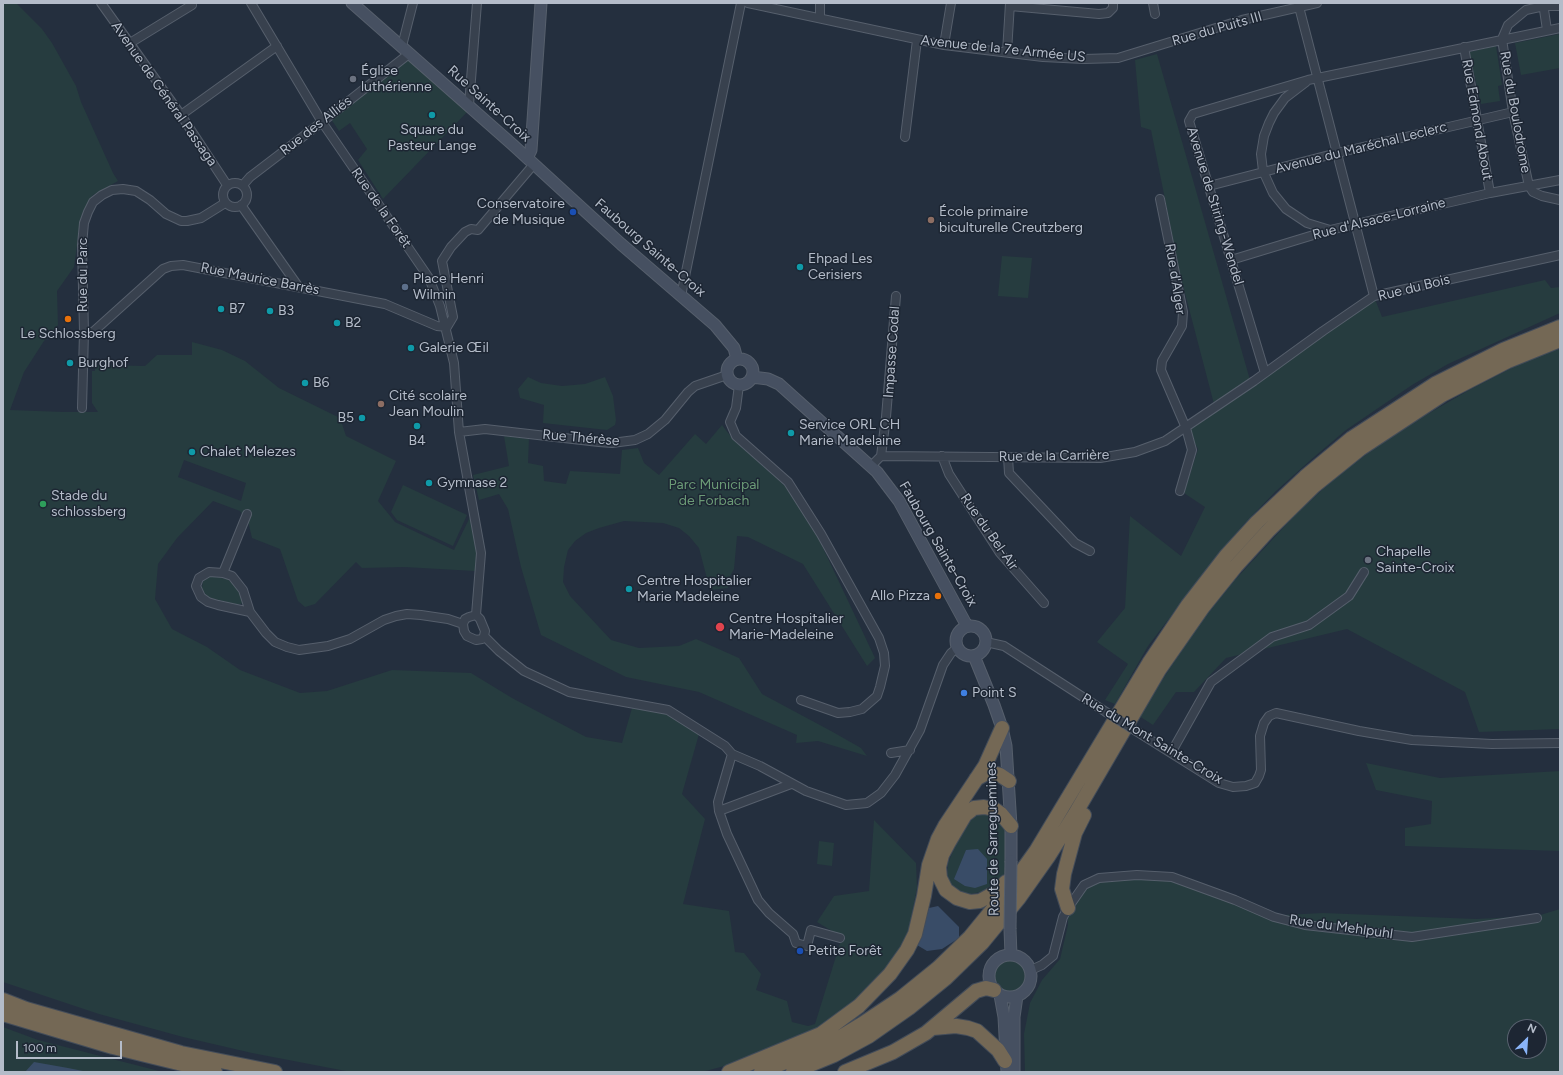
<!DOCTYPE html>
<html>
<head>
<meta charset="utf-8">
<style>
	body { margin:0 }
	#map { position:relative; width:1563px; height:1075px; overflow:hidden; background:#242f3e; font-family:Figtree,sans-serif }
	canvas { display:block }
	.frame { position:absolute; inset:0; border:4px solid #b4bcc9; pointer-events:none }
	.north { position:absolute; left:1507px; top:1019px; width:40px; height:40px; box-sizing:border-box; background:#1d2633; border:1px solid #59626f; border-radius:50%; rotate:25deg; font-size:11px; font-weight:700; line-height:16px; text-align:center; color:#b4bcc9 }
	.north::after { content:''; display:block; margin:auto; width:14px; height:18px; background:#8ab4f8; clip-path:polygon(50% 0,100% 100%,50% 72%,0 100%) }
	.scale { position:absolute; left:16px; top:1041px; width:106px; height:18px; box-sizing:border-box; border:2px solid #b4bcc9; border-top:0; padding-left:5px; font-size:12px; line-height:14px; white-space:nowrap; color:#b4bcc9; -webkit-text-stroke:3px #1d2633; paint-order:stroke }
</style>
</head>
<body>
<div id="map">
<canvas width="1563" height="1075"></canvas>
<div class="frame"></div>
<div class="north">N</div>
<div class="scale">100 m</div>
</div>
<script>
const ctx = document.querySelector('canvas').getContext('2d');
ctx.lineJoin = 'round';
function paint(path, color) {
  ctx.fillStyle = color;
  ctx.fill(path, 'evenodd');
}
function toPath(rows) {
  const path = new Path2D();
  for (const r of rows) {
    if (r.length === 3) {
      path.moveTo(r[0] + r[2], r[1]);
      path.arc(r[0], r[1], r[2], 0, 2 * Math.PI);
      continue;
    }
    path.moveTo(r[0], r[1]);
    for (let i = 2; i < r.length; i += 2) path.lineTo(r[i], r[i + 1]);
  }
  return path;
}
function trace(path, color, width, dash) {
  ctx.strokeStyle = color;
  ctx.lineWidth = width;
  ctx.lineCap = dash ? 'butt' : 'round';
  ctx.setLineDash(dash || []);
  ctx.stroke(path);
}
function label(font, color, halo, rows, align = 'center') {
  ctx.font = font + ' Figtree,sans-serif';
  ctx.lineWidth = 3;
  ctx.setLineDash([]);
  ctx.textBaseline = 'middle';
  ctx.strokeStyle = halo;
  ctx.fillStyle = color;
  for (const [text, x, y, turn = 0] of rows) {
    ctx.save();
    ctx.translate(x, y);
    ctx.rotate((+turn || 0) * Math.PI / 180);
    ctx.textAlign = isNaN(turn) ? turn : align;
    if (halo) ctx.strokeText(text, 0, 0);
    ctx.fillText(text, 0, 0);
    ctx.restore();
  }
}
const green = toPath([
	[3,3,16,3,42,29,52,43,76,86,81,102,113,173,118,181,93,195,81,217,74,267,57,291,58,325,44,341,24,372,10,410,64,412,98,412,92,403,92,371,95,371,95,365,145,366,157,355,192,355,192,342,222,350,245,361,279,388,340,418,346,436,396,461,378,501,395,522,454,550,471,515,477,548,475,571,404,567,362,568,356,562,315,604,305,607,298,601,280,549,252,538,249,525,240,511,213,501,177,538,158,564,155,599,172,629,207,647,240,670,300,693,327,691,392,670,471,673,512,698,586,737,622,743,632,708,667,714,699,734,682,794,705,819,683,904,729,911,735,952,744,953,761,974,756,990,787,1001,792,1022,808,1026,815,1024,842,937,817,922,834,896,869,891,874,820,916,863,917,888,909,928,902,945,888,967,871,986,828,1025,743,1061,702,1072,351,1072,252,1053,183,1037,99,1014,3,982],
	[184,460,246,483,241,501,178,477],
	[1560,34,1560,68,1521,75,1515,43],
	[1496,46,1502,85,1498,86,1500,101,1481,104,1469,52],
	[1157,54,1252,387,1375,299,1382,317,1545,280,1551,288,1560,287,1560,313,1448,364,1412,385,1346,430,1314,457,1276,491,1244,524,1217,556,1148,646,1115,704,1105,700,1128,664,1097,642,1125,608,1130,516,1181,556,1205,507,1184,493,1198,449,1189,432,1214,404,1181,278,1151,130,1141,127,1135,60],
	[411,57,470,109,383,199,358,160,367,149,350,123,339,131,331,119],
	[1002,256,1032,258,1028,298,998,296],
	[1560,349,1560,729,1479,732,1465,692,1347,629,1226,658,1194,692,1176,692,1153,725,1139,716,1196,628,1234,581,1295,515,1337,476,1378,446,1426,415,1471,389,1527,360],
	[528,377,541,383,562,386,585,384,605,377,613,396,616,420,615,425,607,430,543,423,544,405,520,398,518,389],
	[722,425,732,438,785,486,815,531,875,658,867,666,803,564,748,537,737,536,734,569,729,578,728,588,710,590,699,548,689,536,679,528,663,523,624,521,599,528,586,533,575,541,568,550,564,567,563,582,570,596,611,640,639,648,679,646,696,639,739,658,762,694,831,731,861,748,867,756,818,741,796,743,797,735,699,692,626,677,541,635,521,567,508,509,499,494,479,500,473,475,509,466,504,436,529,439,528,463,543,466,544,481,566,484,570,471,620,474,622,450,638,448,644,463,659,475,695,434,706,444],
	[403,485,467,515,453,546,397,520,391,512],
	[209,576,227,579,236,586,243,601,241,604,235,604,210,598,205,594,202,588,203,580],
	[1366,763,1440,778,1560,771,1560,851,1405,846,1405,828,1431,824,1432,801,1376,790],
	[979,813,989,813,1005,824,1007,870,994,889,971,894,960,892,951,885,947,876,948,863,956,844,971,819],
	[819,841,834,843,832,866,817,864],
	[1099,878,1164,878,1283,915,1323,913,1476,919,1537,916,1560,909,1560,1072,1025,1072,1024,1034,1030,1003,1042,980,1060,959,1068,925,1068,908,1084,885],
	[1515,1027,1539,1027,1539,1051,1515,1051],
	[1010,977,17],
	[3,1027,38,1040,163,1072,3,1072]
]);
const water = toPath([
	[978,849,987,859,987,884,975,888,965,886,954,879,966,850],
	[938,906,959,927,959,938,942,949,927,951,917,945,929,908],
	[34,1062,68,1068,88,1072,25,1072]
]);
const street = toPath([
	[101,3,181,115,227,185],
	[251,3,322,122,429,278,440,306,454,363,459,432,481,553,476,615],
	[748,3,944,45,1043,57,1084,59,1118,58,1242,20,1317,3],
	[1153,3,1155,14],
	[1298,3,1374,296],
	[1543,3,1547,30],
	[1010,6,1099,14,1108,13,1113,8,1113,3],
	[1560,6,1544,6,1526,10,1508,25,1502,39,1513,112,1529,186,1533,192,1542,196,1560,200],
	[820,18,820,3],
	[130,43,192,5],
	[944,45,951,3],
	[402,46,413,3],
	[1464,47,1490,193],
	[1007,52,1010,3],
	[1306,82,1285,98,1274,113,1269,123,1264,136,1261,154,1263,171,1273,193,1286,209,1307,223,1330,230],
	[469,105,477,3],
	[181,115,277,46],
	[905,137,917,40],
	[235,195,12],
	[243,185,250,177,322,122,410,53],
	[1209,186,1337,153,1513,112],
	[1160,199,1183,312,1182,326,1162,361,1161,370,1186,428,1192,450,1180,491],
	[241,205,298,286],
	[1231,260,1330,230,1490,193,1560,180],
	[681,296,741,3],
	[447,327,453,317,442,261,451,247,465,232,471,229,478,230,534,164],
	[84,332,93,332,163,269,171,266,183,265,385,304,437,326,447,327],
	[1265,373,1189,121,1193,114,1308,80,1560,28],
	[739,385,736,408,730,422,736,436,788,482,821,534,879,638,884,653,885,666,880,687,877,696,862,709,850,712,838,713,801,700],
	[82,408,84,332,82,245,84,223,88,212,93,202,102,195,112,190,123,189,136,191,150,200,166,214,181,221,187,221,201,218,225,203],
	[459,432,485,429,599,442,612,443,635,440,648,434,665,420,688,392,695,386,727,375],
	[881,456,886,417,896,296],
	[942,456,949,474,1000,553,1044,603],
	[1008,457,1009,473,1075,543,1090,551],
	[871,466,881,456,1100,458,1135,452,1165,441,1254,381,1323,331,1374,296,1560,255],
	[223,573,247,514],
	[250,612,218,605,208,602,201,597,196,586,199,578,209,572,223,573,232,576,243,590,250,612,266,633,275,642,287,647,299,650,328,646,350,639,384,620,396,616,407,614,421,615,448,619,463,624],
	[476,615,480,619,485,631,484,636,482,639,476,640,467,636,464,631,463,624,465,619,469,617,476,615],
	[484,636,499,651,524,671,569,692,668,710,725,746,732,754,760,766,806,791,846,805,867,803,881,793,895,775,920,730,943,665,951,653,957,648],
	[986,642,1004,646,1106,712],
	[1136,731,1219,783,1233,787,1246,786,1255,783,1259,776,1261,770,1260,736,1264,723,1269,716,1276,713,1359,731,1412,740,1492,744,1560,743],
	[891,753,910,750],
	[1171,753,1211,682,1272,637,1309,625,1349,596,1364,572],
	[732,754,718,802,719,811,727,834,758,900,769,913,793,934,796,943,807,946,811,930,840,938],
	[719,811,791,784],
	[1031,970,1042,965,1053,956,1063,917,1068,908,1084,885,1099,878,1137,875,1172,877,1235,900,1274,917,1305,925,1412,937,1537,918]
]);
const secondary = toPath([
	[352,3,513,145,621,244,715,325,734,348,737,359],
	[527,158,531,150,541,3],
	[740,372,13],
	[752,377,768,379,779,384,877,472,899,501,967,626],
	[971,641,15],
	[974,656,994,705,1002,728,1006,746,1011,826,1011,861],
	[1010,929,1011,955],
	[1010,976,21],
	[1000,995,1004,1017,1007,1072],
	[1014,1072,1014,1017,1017,996]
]);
const highway = toPath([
	[976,779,985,774,993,773,1000,775,1009,781],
	[1006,882,998,891,980,901,970,902,957,898,946,890,940,878,939,867,942,855,949,842,965,815,974,808,984,807,994,809,1001,814,1011,826],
	[1068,908,1062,889,1064,874,1075,833,1084,815],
	[3,1000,26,1009,181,1053,275,1072],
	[3,1014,113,1047,215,1072],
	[933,1028,956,1026,968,1028,977,1031,998,1050,1005,1061],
	[729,1072,821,1034,859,1006,890,974,907,950,915,934,924,896,929,865,938,839,945,826,985,766,1002,728],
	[761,1072,829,1044,862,1024,901,998,938,968,970,937,1006,893,1036,851,1149,663,1188,605,1226,556,1257,522,1305,477,1352,438,1435,384,1503,350,1560,327],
	[793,1072,834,1055,869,1036,909,1008,946,978,982,943,1019,898,1048,857,1075,814,1159,670,1203,607,1236,566,1268,531,1314,486,1360,449,1442,395,1508,361,1560,340],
	[845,1072,893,1052,926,1033,976,991,986,988,994,990]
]);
const streetBridge = toPath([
	[1106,712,1136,731]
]);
const secondaryBridge = toPath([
	[1010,929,1011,861]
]);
const markers = [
	[353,79,4,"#6b7280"],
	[432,115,4,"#0f9aa8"],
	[573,212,4,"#1a4fb4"],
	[931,220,4,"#8d6e63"],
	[800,267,4,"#0f9aa8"],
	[405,287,4,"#5c6f8a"],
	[221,309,4,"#0f9aa8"],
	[270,311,4,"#0f9aa8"],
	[68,319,4,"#e8710a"],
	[337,323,4,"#0f9aa8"],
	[411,348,4,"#0f9aa8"],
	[70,363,4,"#0f9aa8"],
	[305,383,4,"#0f9aa8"],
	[381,404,4,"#8d6e63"],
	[362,418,4,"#0f9aa8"],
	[417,426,4,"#0f9aa8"],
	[791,433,4,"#0f9aa8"],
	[192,452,4,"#0f9aa8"],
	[429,483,4,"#0f9aa8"],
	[43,504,4,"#2e9e5b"],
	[1368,560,4,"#6b7280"],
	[629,589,4,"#0f9aa8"],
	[938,596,4,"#e8710a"],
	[720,627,5,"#e0444e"],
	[964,693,4,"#3f7fe0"],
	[800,951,4,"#1a4fb4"]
];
const streetNames = [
	["Rue du Puits III",1217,29,-16],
	["Avenue de la 7e Armée US",1003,49,6],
	["Avenue de Général Passaga",164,94,55],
	["Rue Sainte-Croix",489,104,42],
	["Rue du Boulodrome",1515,112,80],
	["Rue Edmond About",1477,120,80],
	["Rue des Alliés",316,126,-38],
	["Avenue du Maréchal Leclerc",1361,148,-14],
	["Avenue de Stiring-Wendel",1215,206,73],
	["Rue de la Forêt",381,208,55],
	["Rue d'Alsace-Lorraine",1379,219,-14],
	["Faubourg Sainte-Croix",650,248,41],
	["Rue du Parc",83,275,-90],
	["Rue Maurice Barrès",260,279,11],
	["Rue d'Alger",1175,279,81],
	["Rue du Bois",1414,288,-14],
	["Impasse Codal",892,352,-86],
	["Rue Thérèse",581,438,5],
	["Rue de la Carrière",1054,456,-1],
	["Rue du Bel-Air",989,532,55],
	["Faubourg Sainte-Croix",938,544,60],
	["Rue du Mont Sainte-Croix",1152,739,31],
	["Route de Sarreguemines",993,839,-91],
	["Rue du Mehlpuhl",1341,927,8]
];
const poiNames = [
	["Église",361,71],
	["luthérienne",361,87],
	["Square du",432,130,"center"],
	["Pasteur Lange",432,146,"center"],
	["Conservatoire",565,204,"right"],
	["de Musique",565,220,"right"],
	["École primaire",939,212],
	["biculturelle Creutzberg",939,228],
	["Ehpad Les",808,259],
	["Cerisiers",808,275],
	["Place Henri",413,279],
	["Wilmin",413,295],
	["B7",229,309],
	["B3",278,311],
	["B2",345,323],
	["Le Schlossberg",68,334,"center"],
	["Galerie Œil",419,348],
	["Burghof",78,363],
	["B6",313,383],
	["Cité scolaire",389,396],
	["Jean Moulin",389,412],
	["B5",354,418,"right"],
	["Service ORL CH",799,425],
	["Marie Madelaine",799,441],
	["B4",417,441,"center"],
	["Chalet Melezes",200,452],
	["Gymnase 2",437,483],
	["Stade du",51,496],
	["schlossberg",51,512],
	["Chapelle",1376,552],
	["Sainte-Croix",1376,568],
	["Centre Hospitalier",637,581],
	["Marie Madeleine",637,597],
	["Allo Pizza",930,596,"right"],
	["Centre Hospitalier",729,619],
	["Marie-Madeleine",729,635],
	["Point S",972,693],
	["Petite Forêt",808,951]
];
const parkNames = [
	["Parc Municipal",714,485],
	["de Forbach",714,501]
];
paint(green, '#263c3f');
paint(water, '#394c67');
trace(street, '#565f6c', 10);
trace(secondary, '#565f6c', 13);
trace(highway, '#434c59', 16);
trace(street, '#38414e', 8);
trace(secondary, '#465061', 11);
trace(highway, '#746855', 14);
trace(streetBridge, '#565f6c', 10, []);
trace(secondaryBridge, '#565f6c', 13, []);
trace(streetBridge, '#38414e', 8);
trace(secondaryBridge, '#465061', 11);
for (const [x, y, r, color] of markers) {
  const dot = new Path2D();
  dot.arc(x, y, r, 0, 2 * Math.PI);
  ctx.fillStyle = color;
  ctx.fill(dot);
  trace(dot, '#1d2633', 1.5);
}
label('14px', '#b4bcc9', '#1d2633', streetNames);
label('14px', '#b4bcc9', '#1d2633', poiNames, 'left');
label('14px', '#6b9a76', '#1d2633', parkNames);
</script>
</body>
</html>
